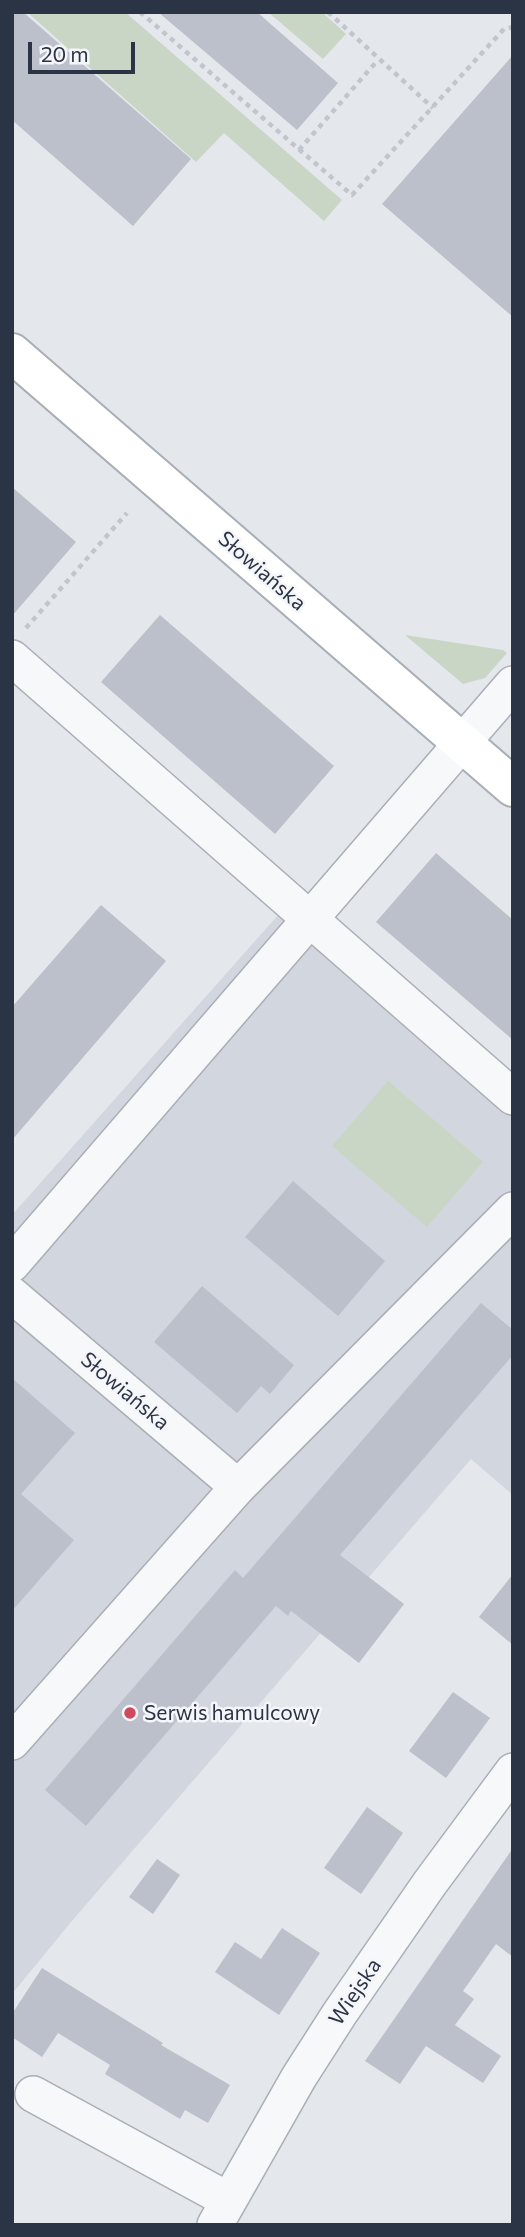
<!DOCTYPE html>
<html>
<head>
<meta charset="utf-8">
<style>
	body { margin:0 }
	#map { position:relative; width:525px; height:2237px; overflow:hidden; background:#e4e7ec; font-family:Commissioner,sans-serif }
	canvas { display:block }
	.frame { position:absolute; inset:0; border:14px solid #2b3445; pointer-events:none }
	.scale { position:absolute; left:28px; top:42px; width:107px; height:32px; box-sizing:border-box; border:4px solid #2b3445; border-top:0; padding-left:9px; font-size:21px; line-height:24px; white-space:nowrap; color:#2b3445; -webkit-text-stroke:5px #f4f6f9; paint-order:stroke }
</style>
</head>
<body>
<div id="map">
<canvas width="525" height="2237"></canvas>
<div class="frame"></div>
<div class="scale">20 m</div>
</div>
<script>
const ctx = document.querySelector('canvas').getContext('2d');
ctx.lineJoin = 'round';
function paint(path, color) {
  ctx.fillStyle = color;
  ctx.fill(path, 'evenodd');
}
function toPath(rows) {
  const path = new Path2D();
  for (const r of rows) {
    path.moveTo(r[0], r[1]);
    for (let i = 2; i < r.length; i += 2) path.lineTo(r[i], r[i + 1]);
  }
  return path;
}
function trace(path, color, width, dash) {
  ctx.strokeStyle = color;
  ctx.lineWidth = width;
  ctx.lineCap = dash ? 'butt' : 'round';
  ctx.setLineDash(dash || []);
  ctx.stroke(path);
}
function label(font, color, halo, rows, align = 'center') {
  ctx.font = font + ' Commissioner,sans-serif';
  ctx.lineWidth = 5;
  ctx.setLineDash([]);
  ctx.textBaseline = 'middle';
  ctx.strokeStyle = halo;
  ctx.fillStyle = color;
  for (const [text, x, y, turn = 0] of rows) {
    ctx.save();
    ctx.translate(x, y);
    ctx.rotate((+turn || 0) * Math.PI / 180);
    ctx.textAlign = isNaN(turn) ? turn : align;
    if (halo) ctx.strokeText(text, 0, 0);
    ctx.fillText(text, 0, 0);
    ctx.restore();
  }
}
const built = toPath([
	[295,896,513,1083,513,1495,471,1459,71,1922,12,1994,12,1215]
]);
const green = toPath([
	[27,12,125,12,342,200,324,221,224,133,196,162],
	[268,12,322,12,346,34,323,59],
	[405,635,503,650,507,653,485,678,463,684],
	[388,1081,483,1162,427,1227,332,1146]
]);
const building = toPath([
	[12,12,23,12,191,159,133,226,12,120],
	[158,12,257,12,338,83,297,130],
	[513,55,513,317,382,204],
	[12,487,76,542,12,616],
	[160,615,334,766,275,834,101,682],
	[436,853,513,920,513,1040,376,922],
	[101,905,166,961,12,1140,12,1007],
	[293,1181,385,1261,338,1316,245,1237],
	[202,1286,294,1365,270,1394,261,1386,237,1413,154,1342],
	[481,1303,513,1330,513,1355,340,1555,404,1604,359,1663,291,1611,288,1616,276,1606,86,1826,45,1790,235,1570,243,1578],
	[12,1378,75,1433,21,1494,74,1540,12,1611],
	[513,1574,513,1645,479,1617],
	[453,1692,490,1718,446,1778,409,1751],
	[367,1807,403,1833,361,1894,324,1868],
	[513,1848,513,1957,496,1944,463,1991,474,1999,455,2025,501,2056,483,2083,426,2046,400,2084,365,2061],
	[157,1859,180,1875,153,1914,129,1897],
	[282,1928,320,1953,279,2015,215,1972,235,1942,261,1959],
	[42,1968,163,2043,161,2045,230,2085,208,2123,185,2110,180,2119,105,2074,110,2065,58,2033,42,2057,12,2037,12,2014]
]);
const path = toPath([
	[140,12,352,195,504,29,513,27],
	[328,12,433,108],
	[299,150,378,60],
	[26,628,127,513]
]);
const street = toPath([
	[12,658,513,1097],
	[12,1264,513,684],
	[12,1295,238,1487],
	[12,1742,238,1487,513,1210],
	[33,2094,228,2200],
	[215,2225,299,2077,340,2013,430,1883,513,1771]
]);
const secondary = toPath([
	[12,353,513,787]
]);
const markers = [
	[130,1713,7,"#d1485c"]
];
const streetNames = [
	["Słowiańska",262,571,41],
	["Słowiańska",125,1391,40],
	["Wiejska",355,1992,-56]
];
const poiNames = [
	["Serwis hamulcowy",144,1713]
];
paint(built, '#d2d6de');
paint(green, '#c9d6c5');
paint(building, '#bbc0ca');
trace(street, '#a9aeb7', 38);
trace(secondary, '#a9aeb7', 42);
trace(path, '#c2c5cb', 4.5, [5, 5]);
trace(street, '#f7f8fa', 35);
trace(secondary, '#fff', 38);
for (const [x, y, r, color] of markers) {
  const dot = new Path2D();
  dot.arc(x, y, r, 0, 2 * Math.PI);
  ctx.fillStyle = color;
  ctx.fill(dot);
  trace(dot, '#f4f6f9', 2.5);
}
label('21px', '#2b3445', '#f4f6f9', streetNames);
label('21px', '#2b3445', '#f4f6f9', poiNames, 'left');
</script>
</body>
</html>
